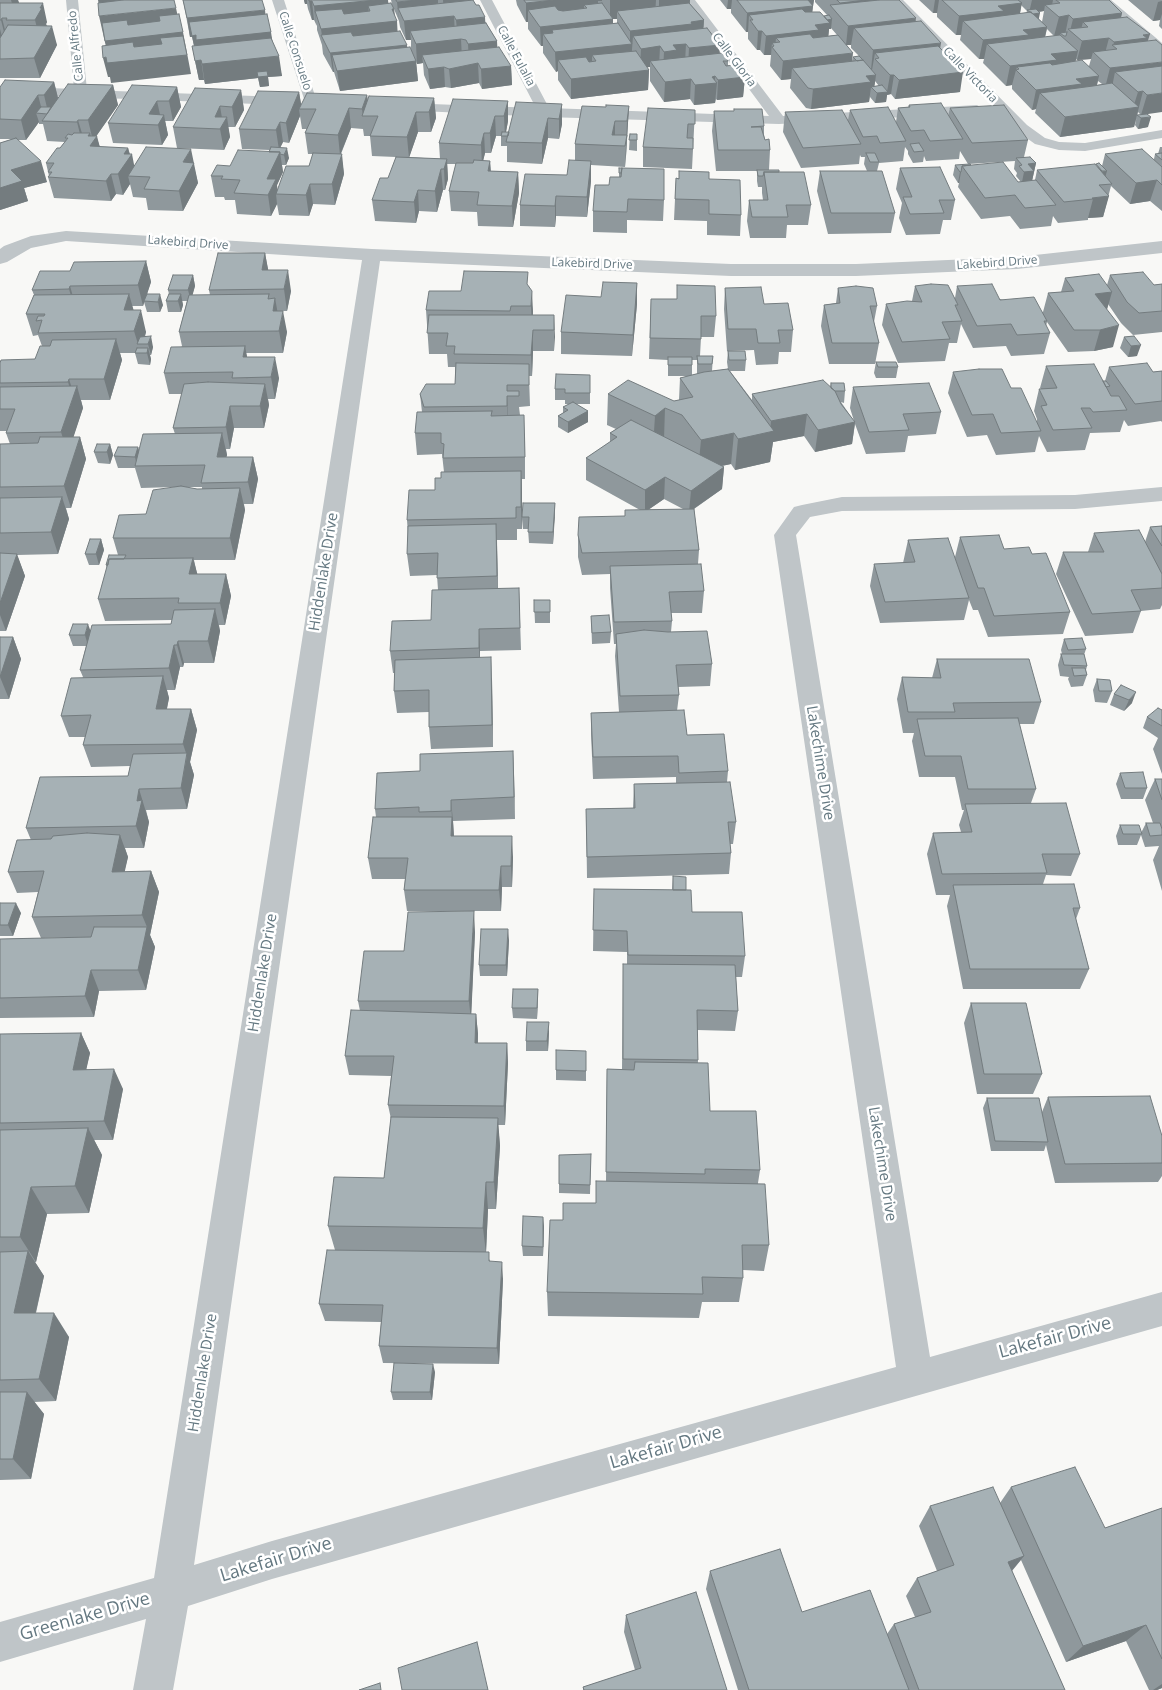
<!DOCTYPE html>
<html>
<head>
<meta charset="utf-8">
<style>
	body { margin:0 }
	canvas { display:block; background:#f8f8f6 }
</style>
</head>
<body>
<canvas width="1162" height="1690"></canvas>
<script>
const ctx = document.querySelector('canvas').getContext('2d');
ctx.lineJoin = 'round';
function toPath(rows) {
  const path = new Path2D();
  for (const r of rows) {
    path.moveTo(r[0], r[1]);
    for (let i = 2; i < r.length; i += 2) path.lineTo(r[i], r[i + 1]);
  }
  return path;
}
function paint(path, color) {
  ctx.fillStyle = color;
  ctx.fill(path, 'evenodd');
}
function trace(path, color, width, dash) {
  ctx.strokeStyle = color;
  ctx.lineWidth = width;
  ctx.lineCap = dash ? 'butt' : 'round';
  ctx.setLineDash(dash || []);
  ctx.stroke(path);
}
function label(font, color, halo, rows, align = 'center') {
  ctx.font = font + ' "Open Sans",sans-serif';
  ctx.lineWidth = 5;
  ctx.setLineDash([]);
  ctx.textBaseline = 'middle';
  ctx.strokeStyle = halo;
  ctx.fillStyle = color;
  for (const [text, x, y, turn = 0] of rows) {
    ctx.save();
    ctx.translate(x, y);
    ctx.rotate((+turn || 0) * Math.PI / 180);
    ctx.textAlign = isNaN(turn) ? turn : align;
    if (halo) ctx.strokeText(text, 0, 0);
    ctx.fillText(text, 0, 0);
    ctx.restore();
  }
}
const service = toPath([
	[66,0,78,0,87,90,282,97,288,101,282,105,0,94,0,86,74,89,66,0],
	[272,0,284,0,317,102,315,105,311,106,305,102,272,0],
	[480,0,492,0,549,108,769,116,683,0,695,0,783,116,977,105,983,109,977,113,779,124,545,117,401,110,399,107,405,103,536,108,480,0],
	[891,0,903,0,1027,125,1045,138,1059,142,1085,143,1162,130,1162,138,1085,151,1059,150,1035,144,1017,131,891,0],
	[1098,0,1111,0,1162,43,1162,53,1158,52,1098,0]
]);
const minor = toPath([
	[66,231,372,249,731,264,856,264,1017,257,1162,241,1162,253,1017,269,856,276,731,276,380,261,194,1565,272,1541,896,1367,774,535,794,507,802,505,842,497,1075,495,1162,487,1162,501,1075,509,842,511,810,517,796,535,930,1357,1162,1292,1162,1326,272,1579,188,1606,173,1690,133,1690,146,1619,0,1662,0,1622,154,1578,362,260,66,241,31,248,7,262,0,264,0,249,4,246,31,236,66,231]
]);
const wall = toPath([
	[0,0,18,0,19,3,47,22,46,24,47,26,57,45,40,78,0,78],
	[183,0,265,14,282,76,268,77,269,86,260,87,258,78,205,84,204,80,199,80,192,46,194,46,192,37,190,37],
	[304,0,388,0,388,3,392,4,391,0,473,0,486,23,497,41,497,47,511,66,512,85,482,89,479,83,451,88,445,87,430,89,424,75,423,63,417,64,416,62,418,81,340,91,334,72,333,72,323,54,322,45,317,30,317,26,314,20,312,20,308,9,307,4,305,4],
	[394,9,399,21,400,27,406,40,411,40,411,50,407,47,397,31],
	[516,0,690,0,689,3,704,20,703,28,720,53,728,61,728,65,745,77,743,97,717,100,716,99,715,103,694,105,690,99,664,102,650,81,650,67,647,67,649,70,648,90,571,99,558,80,558,71,556,72,543,53,543,46,541,46,528,29,528,22,526,22,517,5],
	[613,19,617,19,617,23,613,23],
	[720,0,814,0,812,12,824,16,827,15,815,2,815,0,899,0,916,21,940,48,961,66,960,92,895,99,891,94,887,95,886,102,875,103,870,97,870,95,869,102,811,109,806,108,790,88,791,79,781,80,770,66,771,55,764,55,760,50,757,50,748,39,748,32,746,32,731,13,731,9,727,9],
	[831,28,837,35,828,36,829,29,831,29],
	[847,45,851,45,851,48,859,56,853,57,852,61],
	[875,81,879,86,874,86],
	[919,0,1109,0,1122,13,1121,18,1148,41,1148,127,1138,129,1135,125,1137,115,1141,115,1138,112,1134,127,1060,137,1035,113,1036,109,1032,110,1012,89,1012,85,1006,86,983,63,984,59,979,59,960,40,961,35,956,35,937,17,937,13,933,13],
	[1021,5,1027,11,1026,13,1020,14],
	[1044,11,1042,22,1039,19,1039,12],
	[1047,29,1054,36,1045,37],
	[1076,59,1077,60,1091,59,1089,66,1075,61],
	[1098,81,1102,84,1097,85],
	[1128,0,1162,0,1162,29,1159,26,1160,20,1153,21],
	[54,82,58,98,113,85,118,105,96,136,100,147,128,148,134,166,193,163,198,183,183,211,148,210,146,198,133,197,130,184,123,195,116,194,111,201,54,198,48,177,49,176,46,163,60,148,65,142,47,141,43,124,39,124,39,122,26,140,18,140,47,182,24,188,28,201,0,210,0,143,12,139,0,139,0,87],
	[177,87,181,107,173,121,165,121,168,135,162,145,113,143,108,123],
	[241,90,244,110,235,127,228,127,230,137,224,150,177,148,173,127],
	[299,92,301,105,367,95,368,100,434,98,436,118,431,132,418,132,409,157,440,159,439,143,508,101,508,121,506,132,509,132,562,104,562,124,559,139,548,138,542,164,507,162,507,146,501,146,501,136,496,136,491,153,485,153,483,161,490,161,491,171,518,172,519,193,513,227,478,226,477,212,451,211,449,191,456,164,447,164,448,179,445,190,443,190,437,212,419,211,416,223,375,221,372,200,388,178,396,157,372,156,370,136,364,136,363,129,351,128,341,154,344,174,335,205,313,204,309,216,279,215,277,204,271,216,237,214,235,200,225,200,224,197,215,197,211,176,230,166,269,152,270,150,242,149,239,129],
	[300,116,302,129,307,129,305,133,308,154,313,154,309,166,277,190,277,185,283,172,282,165,286,165,289,158,280,148,283,142,289,143],
	[909,105,948,116,950,108,1028,140,1024,157,1036,163,1032,181,1035,180,1037,170,1102,166,1105,154,1154,159,1155,154,1158,154,1160,147,1162,147,1162,211,1150,201,1130,204,1111,186,1103,217,1088,218,1088,220,1058,223,1053,216,1051,226,1020,229,1010,216,981,219,958,187,959,183,958,183,953,175,955,165,971,165,1018,182,1021,182,1016,176,1017,173,1014,169,1015,161,968,164,960,151,959,159,926,161,924,156,923,162,913,163,908,154,908,151,905,147,903,161,879,163,877,171,895,213,891,233,828,234,817,191,820,171,867,171,864,164,865,157,861,157,860,155,859,164,801,168,783,132,785,112,848,120,850,110,896,122,898,108,908,107],
	[629,106,626,156,625,167,591,165,591,181,587,217,556,216,555,227,520,226,520,205,567,175,575,160,575,144,606,107],
	[695,110,692,169,643,167,643,147],
	[714,111,764,126,764,135,765,140,770,150,769,170,779,172,811,205,808,225,787,225,786,238,750,238,747,221,749,200,763,200,762,193,762,187,758,187,757,181,757,171,716,171,712,131],
	[630,134,637,134,637,151,629,150],
	[619,168,664,200,663,221,627,220,627,233,593,232,593,211,609,185,619,177],
	[900,168,955,200,951,220,943,220,940,234,906,235,899,218,902,203,896,189],
	[676,178,709,179,741,215,740,236,707,235,707,221,674,220],
	[265,253,268,270,291,291,287,311,277,311,287,332,283,353,246,353,247,357,279,378,275,399,268,399,269,405,264,428,234,428,230,449,226,449,227,455,226,457,253,457,258,479,253,504,244,504,245,510,235,560,194,560,197,574,226,574,231,596,225,625,219,625,220,631,214,663,184,663,183,667,180,667,175,690,167,690,169,698,167,709,191,709,197,730,190,762,194,775,187,809,146,810,149,822,144,848,125,848,128,857,124,872,151,871,159,892,150,935,155,947,146,990,99,991,94,1017,0,1018,0,939,91,937,41,938,32,917,38,892,17,893,8,872,31,840,26,828,128,776,130,766,91,767,83,745,85,737,69,737,61,716,83,677,80,670,86,646,73,646,69,635,91,631,171,624,172,620,105,621,98,599,107,568,106,565,118,555,113,538,146,514,175,487,141,488,135,468,118,468,114,456,138,447,139,450,175,434,173,428,182,394,169,394,164,373,182,346,179,332,187,301,182,301,183,305,181,312,168,312,166,301,169,294,168,290,193,275,195,286,192,295,210,295,209,290],
	[185,487,202,487,202,489,197,489],
	[146,261,151,282,146,297,147,294,163,305,160,312,147,312,144,302,143,306,132,306,133,310,146,332,145,337,153,347,151,355,150,355,151,359,150,365,138,364,135,353,120,353,122,360,110,400,81,400,83,408,73,437,80,437,86,459,71,508,66,508,69,519,58,554,17,555,25,576,6,631,0,631,0,444,10,444,6,433,7,431,0,431,0,363,35,359,42,346,38,335,33,336,26,314,34,295,32,290,70,271],
	[1110,275,1154,285,1162,284,1162,332,1133,335,1121,323,1108,304,1107,309,1113,347,1094,351,1068,352,1047,322,1046,326,1050,333,1044,354,1011,356,1006,346,973,348,961,324,957,343,949,343,945,361,898,363,882,325,886,304,912,301,915,286,955,298,957,286,1043,312,1048,293,1061,292,1065,278,1107,285],
	[637,283,637,304,632,356,561,354,561,332,601,297],
	[529,286,533,312,533,315,554,315,554,351,533,351,532,376,529,376,530,406,519,407,520,415,525,437,525,479,522,479,522,517,555,503,553,544,529,543,528,529,523,529,522,519,522,529,517,529,517,540,497,540,498,589,519,588,521,650,480,651,480,657,492,679,493,747,431,749,429,727,429,712,397,713,394,691,395,673,393,673,390,651,431,620,438,590,437,575,410,576,407,554,408,535,407,520,435,490,444,472,442,454,417,455,415,433,422,412,420,394,455,384,455,367,448,367,447,354,429,354,426,310,461,291],
	[725,288,764,304,793,330,791,352,779,352,778,364,756,365,754,350,727,351,724,309],
	[838,288,877,306,874,322,879,343,875,364,829,364,821,326,824,305,836,303],
	[651,299,716,316,714,337,701,337,700,356,713,356,712,371,728,369,727,362,728,351,746,360,745,371,730,371,752,400,752,394,830,387,831,383,845,391,844,403,841,402,854,421,850,408,853,387,941,412,936,434,908,436,905,452,866,454,855,424,852,444,815,452,804,436,773,442,770,462,735,470,731,464,721,466,724,467,722,489,694,509,699,550,698,564,704,591,702,613,671,613,672,621,671,632,712,664,710,686,678,687,679,695,677,711,687,735,728,771,727,782,736,822,733,844,730,844,731,853,729,874,587,878,586,809,633,808,634,784,676,783,676,777,593,779,591,734,591,713,619,712,615,656,616,644,614,644,610,588,610,574,582,575,578,557,578,535,640,510,586,480,586,458,610,442,610,433,616,429,607,425,608,394,674,401,679,400,680,378,688,376,668,376,668,360,649,359],
	[692,360,697,360,697,374,692,375],
	[664,499,683,509,648,510],
	[1134,336,1137,356,1128,357,1120,348,1124,337],
	[876,362,898,367,896,378,876,378,874,373],
	[1046,366,1103,381,1105,381,1109,367,1153,372,1162,371,1162,422,1161,421,1128,426,1124,420,1120,432,1090,433,1085,450,1047,452,1039,436,1035,452,996,455,987,435,967,437,948,393,953,372,1011,388,1037,422,1037,419,1034,411,1039,389,1041,389,1040,388],
	[590,375,590,404,576,404,588,411,588,422,568,433,558,427,558,416,563,413,563,407,569,404,565,404,565,400,555,400,555,389],
	[110,444,113,455,110,464,98,463,94,452],
	[1162,526,1162,573,1161,573,1162,574,1162,605,1160,609,1141,611,1133,633,1085,636,1056,574,1063,552,1088,552,1094,533,1145,542,1150,527],
	[960,537,1004,549,1032,554,1070,612,1063,634,988,637,978,610,973,610,969,600,964,620,880,623,870,586,874,564,903,563,908,540,955,557],
	[101,539,104,550,99,565,89,565,85,554],
	[534,600,550,600,550,623,535,623],
	[591,616,611,632,610,643,592,644],
	[0,637,13,637,21,659,9,699,0,699],
	[1064,639,1086,649,1084,655,1087,666,1086,670,1087,675,1083,686,1071,687,1068,679,1069,677,1060,676,1058,665,1061,654,1062,654,1061,650],
	[937,659,1041,702,1034,724,1019,724,1036,789,1031,803,1080,854,1071,876,1046,875,1043,884,1080,908,1076,919,1089,969,1080,989,963,989,947,906,950,895,936,895,927,854,933,833,961,832,959,825,964,810,962,810,955,777,919,777,912,741,914,733,903,733,897,699,902,677,932,678],
	[1097,679,1112,691,1107,703,1095,702,1093,690],
	[1121,685,1132,703,1124,711,1110,705,1114,694],
	[1162,710,1162,774,1153,749,1158,738,1143,728,1147,717],
	[513,751,515,819,453,821,454,836,513,857,512,887,502,887,501,911,407,911,404,890,405,879,372,879,368,858,376,817,375,809,420,771],
	[1120,773,1147,788,1143,799,1121,799,1116,784],
	[1155,779,1162,779,1162,891,1153,860,1159,846,1145,847,1141,835,1137,845,1118,845,1116,836,1120,825,1141,833,1146,823,1153,823,1145,800],
	[673,876,686,890,692,912,745,956,742,977,736,977,738,1011,735,1031,697,1030,698,1063,710,1111,760,1170,758,1183,769,1245,764,1271,743,1270,743,1278,739,1302,702,1302,699,1318,548,1316,547,1292,563,1220,596,1203,606,1182,607,1069,622,1069,623,964,627,964,627,952,593,951,594,889,672,890],
	[0,903,21,913,13,936,0,936],
	[475,932,471,1014,476,1014,478,1034,478,1043,507,1043,508,1063,505,1125,498,1125,500,1146,496,1209,488,1209,486,1252,490,1261,503,1279,499,1364,383,1363,379,1346,381,1322,325,1321,319,1304,335,1250,328,1226,384,1178,391,1119,388,1105,391,1076,349,1075,345,1056,360,1011,358,1001,404,951],
	[509,940,507,976,480,976,479,965],
	[538,989,537,1019,513,1018,512,1008],
	[971,1003,1042,1074,1033,1094,977,1094,964,1023],
	[549,1032,548,1051,526,1051,526,1041],
	[81,1033,90,1053,86,1069,123,1089,113,1140,94,1140,102,1155,89,1213,47,1214,36,1262,35,1262,44,1276,36,1313,69,1337,56,1401,34,1402,44,1414,31,1479,0,1480,0,1034],
	[586,1051,586,1081,556,1080,556,1070],
	[1048,1097,1162,1163,1162,1176,1158,1182,1055,1183,1046,1145,1044,1151,991,1151,983,1108,987,1098,1042,1112],
	[591,1154,590,1194,559,1193,559,1184],
	[544,1226,543,1256,523,1256,522,1246],
	[435,1372,432,1400,393,1400,391,1392],
	[1011,1487,1105,1528,1162,1508,1162,1688,1157,1690,1149,1690,1126,1641,1066,1662,1021,1560,1012,1571,1065,1690,738,1690,706,1589,710,1571,802,1612,887,1634,894,1624,915,1617,906,1596,917,1578,937,1571,919,1526,930,1506,1000,1503],
	[626,1615,727,1690,583,1690,583,1687,635,1670,624,1632]
]);
const shadedWall = toPath([
	[11,0,18,0,21,9,16,18],
	[98,0,173,0,100,11],
	[304,0,307,0,307,4,305,4],
	[309,0,312,1,314,20,312,20],
	[376,0,388,0,390,18,370,11,368,6,370,20,315,11,316,26,314,6],
	[415,0,438,0,438,11,398,8,399,21,397,2],
	[443,0,472,0,444,15],
	[554,0,602,0,602,1,598,1,598,14,587,8,584,5,584,16,528,10,528,22,526,22,526,3],
	[610,0,656,0,655,15,617,11,617,19,613,19,613,38,553,33,552,30,552,45,543,34,543,46,541,46,540,27,610,19],
	[659,0,690,0,689,14,659,19],
	[728,0,732,0,731,9,727,9],
	[808,0,814,0,813,6],
	[866,0,893,0,838,15,840,3],
	[935,0,939,0,937,13,933,13],
	[1006,0,1022,3,1019,18,963,21,961,35,956,35,959,16,998,7],
	[1032,0,1053,0,1051,10,1045,5,1044,11,1029,13],
	[1162,1,1162,14,1160,20,1153,21,1158,2],
	[43,3,47,22,46,24,47,27,40,40,35,20,40,8],
	[813,6,811,25,753,20,749,15,748,32,746,32,747,13],
	[176,8,180,27,183,32,191,74,111,83,110,77,108,77,103,58,106,57,109,60,99,16],
	[392,9,394,9,395,21,397,21,398,40,322,36,321,29],
	[265,10,267,29,271,32,274,52,196,55,189,22,192,37,190,37,187,18],
	[1040,13,1038,23,1031,14],
	[1122,13,1117,32,1088,27,1083,22,1079,37,1070,31,1073,19],
	[1069,15,1065,35,1060,33,1060,35,1054,36,1059,17],
	[454,16,455,35,461,39,462,59,422,55,423,63,417,64,416,44,410,31,411,40,406,40,404,21],
	[485,17,486,36,458,39,456,20],
	[2,18,7,38,6,40,1,20],
	[916,18,913,38,854,28,851,45,846,45,848,26],
	[832,19,831,29,829,29,828,42,780,42,776,38,775,50,774,46,772,43,771,55,764,55,766,36,815,25,826,20],
	[704,20,703,39,686,44,685,63,663,71,664,52,660,47,659,66,650,61,650,67,640,68,641,49,633,36,631,63,596,61,592,55,592,68,558,60,558,71,556,72,555,52,630,44,630,31],
	[52,26,57,45,40,78,34,58],
	[1047,27,1044,42,987,44,984,59,979,59,983,40,1023,30],
	[0,29,4,45,0,52],
	[758,31,762,31,760,50,757,50],
	[1150,34,1144,53,1113,46,1114,42,1143,35],
	[1109,38,1104,57,1093,52,1091,59,1077,60,1082,41],
	[497,41,498,60,469,63,468,44],
	[941,43,938,62,879,58,875,53,872,70,871,70,873,50],
	[407,45,408,62,416,61,418,81,340,91,337,71,332,55,334,72,333,72,330,53],
	[720,45,719,65,688,68,689,48],
	[1078,51,1074,68,1019,69,1017,67,1016,70,1012,85,1006,86,1010,66,1051,54],
	[853,53,851,72,792,68,791,79,781,80,783,61],
	[279,56,282,76,268,77,269,86,260,87,257,72,258,78,205,84,202,64],
	[201,60,204,80,199,80,195,61],
	[1162,62,1162,80,1115,72,1112,87,1105,88,1110,68],
	[478,63,479,83,451,88,449,69],
	[511,66,512,85,482,89,481,69],
	[961,66,959,73,963,72,960,92,895,99,899,80],
	[444,67,445,87,430,89,428,69],
	[649,70,648,90,571,99,571,79],
	[876,75,874,90,871,87,869,102,811,109,813,89,866,76],
	[890,75,894,75,891,94,887,95,886,102,875,103,877,93,887,92],
	[715,76,715,83,717,83,715,103,694,105,695,85,712,77],
	[1099,76,1095,92,1040,93,1036,109,1032,110,1036,90,1076,79],
	[745,77,743,97,717,100,718,80],
	[691,79,690,99,664,102,665,82],
	[54,82,59,102,48,112,44,95],
	[113,85,118,105,93,141,88,120],
	[177,87,181,107,173,121,169,101],
	[241,90,244,110,235,127,232,107],
	[1143,91,1134,127,1060,137,1065,117,1133,108,1138,92],
	[299,92,302,109,299,109,300,116,289,143,286,123],
	[1162,93,1162,112,1141,115,1147,95],
	[38,95,43,114,36,113,39,122,26,140,21,120],
	[367,95,369,115,363,116,362,109],
	[434,98,436,118,431,132,429,112],
	[157,101,161,119,164,115,168,135,162,145,158,125,149,114],
	[508,101,508,121,505,137,504,116],
	[562,104,562,124,559,139,559,119],
	[220,106,223,124,227,117,230,137,224,150,220,129,215,117],
	[629,106,626,156,625,167,627,121],
	[349,108,351,128,340,155,338,135],
	[416,112,418,132,409,158,407,137],
	[495,116,496,136,491,153,490,133],
	[1151,117,1148,127,1138,129,1141,118],
	[548,118,548,138,542,164,542,143],
	[78,120,84,140,82,142,77,122],
	[615,121,615,141,612,135],
	[280,122,283,142,279,150,276,130],
	[90,133,92,143,97,136,102,156,90,146,88,136],
	[484,133,485,153,482,165,481,145],
	[128,148,130,156,132,154,136,175,128,176,130,184,123,195,118,174,124,154],
	[287,148,289,158,286,165,284,155],
	[191,149,198,183,183,211,179,191,183,162],
	[280,152,283,172,277,185,278,194,276,194,277,204,271,216,268,195,267,179],
	[342,154,344,174,335,205,332,184],
	[447,159,448,179,445,190,444,169],
	[41,161,47,182,24,188,28,201,0,210,0,188,11,170],
	[490,161,491,181,488,171],
	[591,161,591,181,587,217,587,197],
	[1036,163,1032,181,1022,182,1024,172,1028,164],
	[441,169,443,190,437,212,435,191],
	[1107,171,1104,181,1091,173],
	[518,172,519,193,513,227,512,206],
	[960,172,961,172,959,183,958,183],
	[111,174,116,194,111,201,106,181],
	[1157,180,1150,201,1130,204,1136,183],
	[310,184,313,204,309,216,306,195],
	[418,190,419,211,416,223,414,202],
	[556,196,556,216,555,227,555,206],
	[1109,196,1103,217,1088,218,1093,199,1092,198],
	[265,253,269,274,262,270],
	[146,261,151,282,143,306,138,285],
	[288,270,291,291,287,311,284,289],
	[193,275,195,286,191,301,188,290],
	[637,283,637,304,632,356,633,335],
	[70,286,76,307,75,310,69,289],
	[532,291,533,312,532,327,531,306],
	[1112,292,1106,313,1095,294],
	[129,294,135,315,124,310],
	[160,294,163,305,160,312,158,302],
	[181,294,183,305,181,312,178,301],
	[275,298,279,320,276,332,273,311],
	[141,310,146,332,142,344,138,344,134,331],
	[283,311,287,332,283,353,279,331],
	[554,315,555,337,554,351],
	[1119,325,1113,347,1094,351,1100,330],
	[533,330,533,351,532,376,531,355],
	[151,336,153,347,151,355,148,344],
	[116,339,122,360,110,400,104,379],
	[1141,345,1137,356,1128,357,1131,346],
	[245,346,249,367,247,379,243,357],
	[148,348,151,359,150,365,147,353],
	[275,357,279,378,275,399,271,377],
	[69,379,74,395,77,386,83,408,68,454,61,432,73,398,68,382],
	[265,384,269,405,264,428,260,406],
	[507,396,508,418,508,427,507,406],
	[230,406,234,428,230,449,226,427],
	[665,408,664,439,653,447,655,416],
	[588,411,588,422,568,433,568,422],
	[807,414,804,436,773,442,770,462,735,470,738,439,770,432,771,421],
	[855,422,852,444,815,452,818,430],
	[222,433,227,455,221,479,217,457],
	[734,433,731,464,698,471,701,440],
	[80,437,86,459,71,508,64,486],
	[110,444,113,455,110,464,107,452],
	[138,447,141,458,137,466,135,457],
	[253,457,258,479,253,504,248,482],
	[724,467,722,489,689,512,691,491],
	[521,471,522,493,522,529,521,507],
	[665,477,664,499,645,512,645,490],
	[240,488,245,510,235,560,230,538],
	[62,497,69,519,58,554,51,532],
	[555,503,555,515,553,544,553,532],
	[496,524,497,545,498,598,497,576],
	[101,539,104,550,99,565,96,554],
	[17,554,25,576,6,631,0,615,0,603],
	[193,558,199,580,189,574],
	[226,574,231,596,225,625,220,603],
	[215,609,220,631,214,663,208,641],
	[88,624,92,635,88,646,85,635],
	[479,629,480,651,480,670,479,648],
	[13,637,21,659,9,699,0,677],
	[178,641,184,663,183,667,177,645],
	[174,645,180,667,175,690,169,668],
	[491,657,492,679,493,747,492,725],
	[163,676,169,698,162,731,156,709],
	[1136,692,1132,703,1124,711,1129,700],
	[191,709,197,730,190,762,194,775,187,809,181,788,187,756,183,744],
	[513,751,514,773,515,819,514,797],
	[139,789,149,822,144,848,136,826,137,801],
	[451,800,453,821,454,838,451,836,452,819],
	[120,835,128,857,120,893,112,872],
	[512,836,513,857,512,887,511,866],
	[501,866,502,887,501,911,499,890],
	[151,871,159,892,150,935,155,947,146,990,138,970,147,927,142,915],
	[16,903,21,913,13,936,8,925],
	[474,911,475,932,471,1021,469,1001],
	[508,929,509,940,507,976,506,965],
	[91,970,99,991,94,1017,85,996],
	[538,989,538,1000,537,1019,537,1008],
	[476,1014,478,1034,477,1063,475,1043],
	[549,1022,549,1032,548,1051,547,1041],
	[81,1033,90,1053,82,1089,73,1070],
	[507,1043,508,1063,505,1125,504,1106],
	[114,1069,123,1089,113,1140,104,1121],
	[498,1118,500,1146,496,1209,494,1182],
	[88,1128,102,1155,89,1213,75,1186],
	[486,1182,488,1209,486,1253,483,1228],
	[31,1187,47,1214,36,1262,20,1237],
	[543,1217,544,1226,543,1256],
	[28,1251,44,1276,30,1337,14,1313],
	[502,1262,503,1279,499,1364,497,1348],
	[54,1313,69,1337,56,1401,39,1379],
	[433,1364,435,1372,432,1400,430,1392],
	[27,1392,44,1414,31,1479,13,1459],
	[1024,1556,1009,1574,1008,1562],
	[1146,1625,1126,1641,1066,1662,1083,1646],
	[1162,1684,1162,1688,1157,1690,1153,1690]
]);
const building = toPath([
	[123,0,174,0,176,8,99,16,98,3,123,0],
	[183,0,262,0,265,10,187,18,183,0],
	[309,0,376,0,314,6,312,1,309,1,309,0],
	[396,0,417,0,397,2,396,0],
	[473,0,476,5,479,5,485,17,456,20,454,16,404,21,398,8,473,0],
	[524,0,554,0,526,3,524,0],
	[737,0,808,0,813,6,747,13,737,0],
	[837,0,866,0,840,3,837,0],
	[879,0,899,0,916,18,848,26,830,5,879,0],
	[942,0,1018,0,1022,3,998,6,1004,11,959,16,942,0],
	[1056,0,1109,0,1122,13,1073,19,1069,15,1059,17,1045,5,1060,3,1056,0],
	[0,3,43,3,40,8,42,8,35,20,6,20,7,18,2,18,1,20,0,20,0,3],
	[391,3,394,9,392,9,397,21,321,29,315,11,342,9,344,14,370,11,368,6,391,3],
	[602,3,613,19,540,27,528,10,555,6,558,10,563,11,587,8,584,5,602,3],
	[689,3,704,20,691,22,692,24,630,31,617,11,689,3],
	[802,9,805,12,820,12,830,23,815,25,819,30,766,36,762,31,758,31,750,20,753,20,749,15,802,9],
	[1036,9,1040,13,1033,14,1027,10,1036,9],
	[1031,12,1047,27,1023,30,1029,35,983,40,963,21,1031,12],
	[179,14,183,32,105,41,102,23,127,20,128,25,160,21,159,16,179,14],
	[267,14,271,32,196,40,196,35,192,36,189,22,267,14],
	[829,15,832,19,827,20,824,16,829,15],
	[1127,17,1150,34,1143,35,1147,38,1114,42,1109,38,1082,41,1068,29,1088,27,1083,22,1127,17],
	[921,21,941,43,873,50,854,28,921,21],
	[486,23,497,41,468,44,466,40,461,39,416,44,410,31,486,23],
	[618,23,632,44,555,52,543,34,553,33,552,30,618,23],
	[8,25,52,26,34,58,0,59,0,38,8,25],
	[707,28,720,45,689,48,686,44,673,45,677,50,664,52,660,46,641,49,633,36,707,28],
	[400,31,407,45,330,53,321,35,351,32,353,36,400,31],
	[1067,32,1066,36,1064,36,1060,33,1067,32],
	[810,34,813,38,838,35,853,53,783,61,772,47,774,46,772,43,780,42,776,38,810,34],
	[1060,35,1078,51,1051,54,1057,60,1010,66,987,44,1060,35],
	[183,36,187,55,107,63,106,57,103,58,102,46,133,42,134,47,162,44,160,38,183,36],
	[271,38,279,56,202,64,201,60,195,61,192,46,271,38],
	[1156,40,1162,45,1162,62,1110,68,1093,52,1117,49,1112,45,1156,40],
	[938,46,943,51,945,50,961,66,958,67,963,72,899,80,894,75,890,75,875,59,879,58,875,53,938,46],
	[410,47,416,61,337,71,332,55,410,47],
	[499,47,511,66,481,69,478,63,449,69,444,67,428,69,422,55,499,47],
	[636,51,649,70,571,79,558,60,586,57,589,62,596,61,592,55,636,51],
	[722,53,728,61,723,61,726,66,735,65,745,77,718,80,715,76,712,77,717,83,695,85,691,79,665,82,650,61,722,53],
	[859,56,863,60,857,61,853,57,859,56],
	[863,60,876,75,866,76,871,82,813,89,808,88,792,68,863,60],
	[1082,60,1099,76,1076,79,1082,84,1036,90,1016,70,1019,69,1017,67,1050,63,1052,65,1082,60],
	[1162,66,1162,93,1147,95,1143,91,1138,92,1115,72,1162,66],
	[267,71,268,76,258,77,257,72,267,71],
	[5,80,54,82,44,95,38,95,21,120,0,119,0,87,5,80],
	[1112,83,1139,107,1065,117,1040,93,1093,86,1112,83],
	[68,84,113,85,88,120,78,120,77,122,42,121,68,84],
	[132,85,177,87,169,101,157,101,149,114,164,115,158,125,108,123,132,85],
	[882,85,888,92,877,93,871,87,882,85],
	[195,88,241,90,232,107,220,106,215,117,227,117,220,129,173,127,195,88],
	[258,91,299,92,286,123,280,122,276,130,239,129,258,91],
	[307,93,367,95,362,109,349,108,338,135,305,133,316,109,299,109,307,93],
	[369,96,434,98,429,112,416,112,407,137,370,136,378,116,362,116,369,96],
	[453,99,508,101,504,116,495,116,490,133,484,133,481,145,439,143,453,99],
	[516,102,562,104,559,119,548,118,542,143,506,142,516,102],
	[941,103,963,139,930,141,924,130,911,131,898,108,910,107,909,105,941,103],
	[606,105,629,106,627,121,615,121,612,135,627,135,625,146,575,144,582,106,606,107,606,105],
	[1004,105,1028,140,972,143,950,108,1004,105],
	[41,107,51,107,47,114,36,113,41,107],
	[888,107,906,141,880,143,877,136,863,137,850,110,888,107],
	[648,108,695,110,695,124,688,124,687,138,693,138,693,149,643,147,648,108],
	[734,109,762,109,764,126,751,127,761,127,765,140,769,139,770,150,718,150,714,111,734,111,734,109],
	[842,110,861,144,803,148,785,112,842,110],
	[1147,114,1151,117,1141,118,1137,115,1147,114],
	[502,132,509,132,508,136,501,136,502,132],
	[74,133,90,133,88,136,97,136,90,146,128,148,124,154,132,154,118,174,111,174,106,181,48,177,52,172,48,172,54,163,46,163,57,148,60,148,68,138,65,138,68,134,72,135,74,133],
	[630,134,637,134,637,140,629,140,630,134],
	[16,138,41,161,11,170,22,181,0,188,0,143,16,138],
	[919,143,924,151,914,152,910,144,919,143],
	[146,147,191,149,183,162,194,163,179,191,144,189,150,177,128,176,146,147],
	[271,147,287,148,284,155,280,154,280,152,269,152,271,147],
	[1142,149,1162,167,1162,185,1157,180,1136,183,1105,154,1142,149],
	[238,150,280,152,267,179,276,179,268,195,234,193,240,180,221,179,223,176,211,176,217,165,230,166,238,150],
	[313,153,342,154,332,184,310,184,306,195,276,194,286,166,309,166,313,153],
	[866,153,875,153,879,162,870,162,866,153],
	[1162,153,1162,160,1155,154,1162,153],
	[396,157,447,159,444,169,441,169,435,191,418,190,414,202,372,200,380,178,388,178,396,157],
	[1030,157,1036,163,1028,164,1034,171,1024,172,1019,166,1022,165,1016,158,1030,157],
	[474,160,490,161,488,171,518,172,512,206,477,205,479,192,449,191,456,163,473,163,474,160],
	[569,160,591,161,587,197,556,196,555,206,520,205,525,174,567,175,569,160],
	[1003,162,1018,182,1036,180,1056,205,1025,208,1015,195,985,198,962,166,1003,162],
	[1099,163,1107,171,1102,171,1096,164,1099,163],
	[970,164,971,165,962,166,961,172,960,172,955,165,970,164],
	[1095,164,1112,184,1099,185,1109,196,1092,198,1093,199,1064,202,1037,170,1095,164],
	[940,167,955,200,939,200,944,213,910,214,903,197,912,197,900,168,940,167],
	[619,168,622,168,621,173,619,173,619,168],
	[622,168,664,169,664,200,628,199,627,212,593,211,595,185,609,185,610,177,621,177,622,168],
	[757,170,779,170,779,172,764,172,763,176,758,176,757,170],
	[679,171,709,172,709,179,740,180,741,215,709,214,709,200,675,199,676,178,679,179,679,171],
	[820,171,882,171,895,213,831,213,820,171],
	[764,172,804,172,811,205,786,205,788,217,752,217,749,200,768,200,764,172],
	[218,253,265,253,262,270,288,270,284,289,209,290,218,253],
	[146,261,138,285,70,286,69,289,32,290,40,271,70,271,74,262,146,261],
	[464,271,528,272,527,284,532,291,531,306,511,306,510,311,426,310,429,291,461,291,464,271],
	[1143,272,1154,285,1162,284,1162,311,1139,313,1127,302,1110,275,1143,272],
	[1099,274,1112,292,1095,294,1119,325,1100,330,1074,330,1048,293,1074,291,1065,278,1099,274],
	[173,275,193,275,188,290,168,290,173,275],
	[603,282,637,283,633,335,561,332,566,295,601,297,603,282],
	[931,284,948,285,958,305,955,305,962,321,942,322,950,339,902,342,886,304,907,301,922,302,915,286,931,284],
	[992,284,1000,300,1034,297,1047,321,1044,321,1050,333,1017,335,1011,324,977,326,957,286,992,284],
	[677,285,715,286,716,316,701,316,701,339,650,338,651,299,677,299,677,285],
	[856,286,873,288,877,306,870,306,879,343,832,343,824,305,840,303,838,288,856,286],
	[761,287,764,304,788,303,793,330,778,330,780,343,758,343,756,329,728,329,725,288,761,287],
	[129,294,124,310,141,310,134,331,38,333,42,320,36,321,38,316,44,316,45,314,26,314,34,295,129,294],
	[147,294,160,294,158,302,144,301,147,294],
	[169,294,181,294,178,301,166,301,169,294],
	[269,294,268,299,275,298,273,311,283,311,279,331,179,332,189,295,269,294],
	[429,315,554,315,554,330,533,330,531,355,454,354,455,346,446,346,448,333,427,333,429,315],
	[151,336,148,344,137,344,140,337,151,336],
	[1134,336,1141,345,1131,346,1124,337,1134,336],
	[116,339,104,379,69,379,68,382,0,383,0,363,1,360,35,359,40,346,50,346,52,340,116,339],
	[245,346,243,357,275,357,271,377,232,378,233,372,164,373,171,347,245,346],
	[137,348,148,348,147,353,135,353,137,348],
	[728,351,745,351,746,360,729,360,728,351],
	[697,356,713,356,712,364,698,364,697,356],
	[668,357,692,357,692,365,668,365,668,357],
	[876,362,896,362,898,367,878,367,876,362],
	[456,363,529,364,529,385,507,385,507,391,519,391,519,396,507,396,507,406,424,407,420,394,426,384,455,384,456,363],
	[1147,363,1153,372,1162,371,1162,401,1135,404,1109,367,1147,363],
	[1094,364,1111,396,1119,396,1127,410,1093,412,1090,408,1081,408,1092,428,1053,430,1041,406,1047,405,1039,389,1057,388,1046,366,1094,364],
	[728,369,774,431,738,439,734,433,701,440,682,415,665,408,655,416,608,394,628,380,674,401,693,397,680,378,704,372,728,369],
	[979,369,1002,369,1011,388,1021,388,1041,431,1001,433,993,414,972,415,953,372,979,369],
	[556,374,590,375,590,393,565,393,565,389,555,389,556,374],
	[823,380,835,391,841,404,855,422,818,430,807,414,771,421,752,394,823,380],
	[1103,381,1106,381,1110,386,1106,387,1103,381],
	[208,382,265,384,260,406,230,406,226,427,173,428,184,384,208,382],
	[831,383,844,383,845,391,835,391,831,388,831,383],
	[929,383,941,412,903,414,909,430,869,432,853,387,929,383],
	[77,386,61,432,6,433,15,409,0,409,0,387,77,386],
	[573,402,588,411,568,422,558,416,568,410,563,407,573,402],
	[492,411,491,416,524,415,525,457,443,458,444,444,441,443,441,433,415,433,417,412,492,411],
	[631,420,724,467,691,491,665,477,645,490,586,458,617,437,610,433,631,420],
	[222,433,217,457,253,457,248,482,201,483,205,465,135,466,143,434,222,433],
	[40,437,80,437,64,486,0,487,0,444,38,443,40,437],
	[97,444,110,444,107,452,94,452,97,444],
	[118,447,138,447,135,457,114,456,118,447],
	[521,471,521,507,516,507,516,518,407,520,409,490,435,490,435,478,441,478,441,472,521,471],
	[181,486,197,489,240,488,230,538,113,538,119,515,146,514,153,490,181,486],
	[62,497,51,532,0,533,0,498,62,497],
	[523,503,555,503,553,532,528,532,529,517,522,517,523,503],
	[694,509,699,550,582,553,578,535,579,517,625,516,625,510,694,509],
	[496,524,497,576,437,578,438,553,407,554,408,526,496,524],
	[1162,526,1162,546,1150,527,1162,526],
	[1139,530,1162,574,1162,588,1131,590,1141,611,1092,614,1063,552,1104,552,1094,533,1139,530],
	[999,535,1004,549,1029,547,1032,554,1046,553,1070,612,994,616,984,588,978,588,960,537,999,535],
	[948,538,969,598,885,602,874,564,915,562,908,540,948,538],
	[90,539,101,539,96,554,85,554,90,539],
	[0,553,17,554,0,603,0,553],
	[109,555,126,555,124,559,109,559,108,565,106,565,109,555],
	[193,558,189,574,226,574,220,603,178,603,179,598,98,599,109,559,193,558],
	[701,564,704,591,669,592,672,621,614,622,610,566,701,564],
	[519,588,520,628,479,629,479,648,390,651,392,621,431,620,432,590,519,588],
	[534,600,550,600,550,612,534,612,534,600],
	[215,609,208,641,178,641,177,645,174,645,169,668,80,670,92,625,171,624,174,610,215,609],
	[609,615,611,632,592,633,591,616,609,615],
	[73,624,88,624,85,635,69,635,73,624],
	[644,630,668,632,707,631,712,664,676,665,679,695,620,696,616,634,644,630],
	[0,637,13,637,0,677,0,637],
	[1082,638,1086,649,1068,650,1064,639,1082,638],
	[1061,654,1084,654,1087,666,1064,665,1061,654],
	[491,657,492,725,429,727,429,690,394,691,395,660,491,657],
	[937,659,1029,659,1041,702,953,703,955,712,908,712,902,677,941,678,937,659],
	[1072,668,1085,668,1087,675,1074,676,1072,668],
	[163,676,156,709,191,709,183,744,83,745,91,715,61,716,71,678,163,676],
	[1097,679,1110,680,1112,691,1099,691,1097,679],
	[1121,685,1136,692,1129,700,1114,694,1121,685],
	[1158,708,1162,710,1162,726,1147,717,1158,708],
	[684,710,687,735,724,734,728,771,679,773,678,756,593,757,591,713,684,710],
	[1018,718,1036,789,968,789,961,756,925,756,917,719,1018,718],
	[513,751,514,797,451,800,451,811,419,812,419,807,375,809,377,773,420,771,420,754,513,751],
	[187,753,181,788,139,789,137,801,142,800,136,826,26,828,40,777,128,776,133,754,187,753],
	[1143,772,1147,788,1125,788,1120,773,1143,772],
	[1155,779,1162,779,1162,800,1155,779],
	[730,782,736,822,728,822,731,853,587,857,586,809,635,808,634,784,730,782],
	[1066,803,1080,854,1042,854,1047,873,942,874,933,833,972,832,965,804,1066,803],
	[373,817,452,817,451,836,512,836,511,866,501,866,499,890,404,890,408,858,368,858,373,817],
	[1146,823,1160,823,1162,829,1162,835,1150,836,1146,823],
	[1120,825,1139,825,1142,834,1123,834,1120,825],
	[87,833,120,835,112,872,151,871,142,915,32,917,44,871,8,872,17,840,51,839,53,836,87,833],
	[673,876,686,877,686,890,673,890,673,876],
	[1074,884,1080,908,1073,908,1089,969,970,969,953,885,1074,884],
	[594,889,691,890,692,912,742,912,745,956,628,955,627,931,593,930,594,889],
	[0,903,16,903,8,925,0,925,0,903],
	[474,911,469,1001,358,1001,364,951,404,951,408,912,474,911],
	[94,927,147,927,138,970,91,970,85,996,0,998,0,939,91,937,94,927],
	[481,929,508,929,506,965,479,965,481,929],
	[623,964,735,965,738,1011,697,1010,698,1060,623,1059,623,964],
	[513,989,538,989,537,1008,512,1008,513,989],
	[971,1003,1026,1003,1042,1074,984,1074,971,1003],
	[351,1010,476,1014,475,1043,507,1043,504,1106,388,1105,394,1056,345,1056,351,1010],
	[527,1022,549,1022,547,1041,526,1041,527,1022],
	[81,1033,73,1070,114,1069,104,1121,0,1123,0,1034,81,1033],
	[556,1050,586,1051,586,1071,556,1070,556,1050],
	[635,1062,708,1063,710,1111,756,1111,760,1170,705,1169,705,1174,606,1172,607,1069,634,1070,635,1062],
	[1150,1096,1162,1136,1162,1163,1065,1164,1048,1097,1150,1096],
	[987,1098,1039,1098,1048,1142,995,1141,987,1098],
	[391,1117,498,1118,494,1182,486,1182,483,1228,328,1226,334,1177,384,1178,391,1117],
	[88,1128,75,1186,31,1187,20,1237,0,1237,0,1130,88,1128],
	[591,1154,590,1185,559,1184,559,1155,591,1154],
	[596,1181,765,1184,769,1245,742,1245,743,1278,702,1277,703,1294,547,1292,550,1220,563,1220,563,1203,596,1203,596,1181],
	[523,1216,543,1217,543,1247,522,1246,523,1216],
	[327,1250,489,1252,489,1261,502,1262,497,1348,379,1346,383,1305,319,1304,327,1250],
	[28,1251,14,1313,54,1313,39,1379,0,1380,0,1252,28,1251],
	[394,1363,433,1364,430,1392,391,1392,394,1363],
	[0,1392,27,1392,13,1459,0,1459,0,1392],
	[1075,1467,1105,1528,1162,1508,1162,1659,1146,1625,1083,1646,1011,1487,1075,1467],
	[993,1487,1024,1556,1008,1562,1065,1690,919,1690,894,1624,931,1612,917,1578,954,1565,930,1506,993,1487],
	[780,1549,802,1612,870,1590,909,1690,749,1690,710,1571,780,1549],
	[696,1592,727,1690,584,1690,583,1687,641,1668,626,1615,696,1592],
	[477,1642,488,1690,402,1690,398,1668,477,1642],
	[380,1683,381,1690,359,1690,380,1683]
]);
const farStreetnames = [
	["Calle Alfredo",76,46,-96],
	["Calle Consuelo",295,51,72],
	["Calle Eulalia",516,56,62],
	["Calle Gloria",734,60,53],
	["Calle Victoria",970,75,46],
	["Lakebird Drive",188,243,4],
	["Lakebird Drive",997,263,-4],
	["Lakebird Drive",592,264,2]
];
const streetNames = [
	["Hiddenlake Drive",324,572,-81],
	["Lakechime Drive",820,763,81],
	["Hiddenlake Drive",263,973,-81],
	["Lakechime Drive",882,1164,81],
	["Hiddenlake Drive",203,1373,-81]
];
const nearStreetnames = [
	["Lakefair Drive",1055,1338,-15],
	["Lakefair Drive",666,1448,-16],
	["Lakefair Drive",276,1560,-17],
	["Greenlake Drive",85,1617,-16]
];
paint(service, '#bfc5c8');
paint(minor, '#bfc5c8');
paint(wall, '#8f989c');
paint(shadedWall, '#747c7f');
paint(building, '#a6b1b5');
trace(building, '#747c7f', 1);
label('12px', '#647881', '#fff', farStreetnames);
label('15px', '#647881', '#fff', streetNames);
label('18px', '#647881', '#fff', nearStreetnames);
</script>
</body>
</html>
